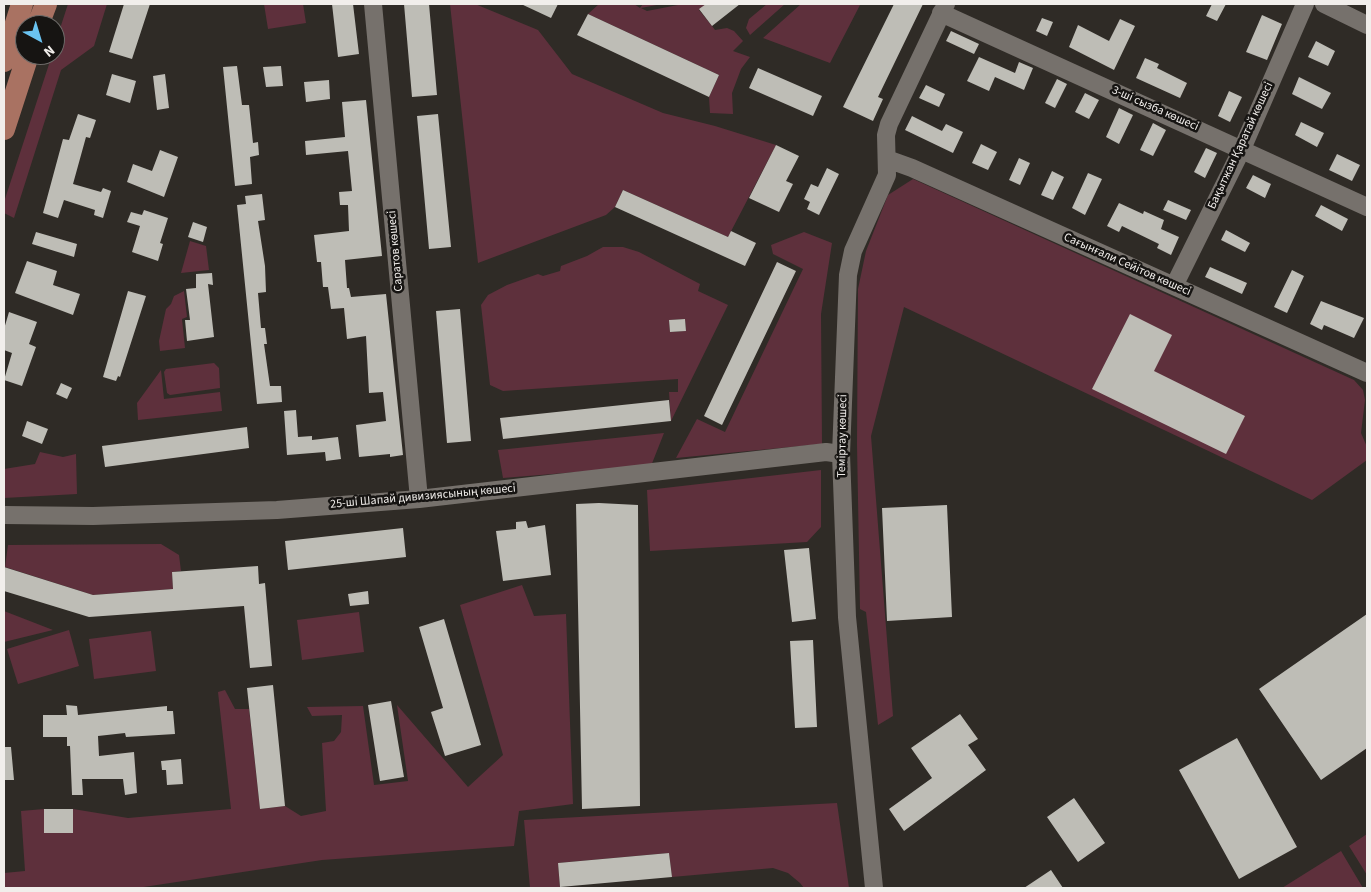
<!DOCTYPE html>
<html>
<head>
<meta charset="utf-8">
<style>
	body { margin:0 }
	#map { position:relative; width:1371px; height:892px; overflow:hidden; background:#2f2b26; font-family:"Source Sans 3",sans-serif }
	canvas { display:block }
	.frame { position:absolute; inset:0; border:5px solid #f1eeeb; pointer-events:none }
	.north { position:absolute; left:15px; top:15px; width:50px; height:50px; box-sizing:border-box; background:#161412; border:1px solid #6e6b69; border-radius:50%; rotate:141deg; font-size:14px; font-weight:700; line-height:20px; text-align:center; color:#f1eeeb }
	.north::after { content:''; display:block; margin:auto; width:18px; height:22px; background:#6ac3f1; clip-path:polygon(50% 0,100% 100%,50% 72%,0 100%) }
</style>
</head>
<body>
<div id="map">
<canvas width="1371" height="892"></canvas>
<div class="frame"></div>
<div class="north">N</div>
</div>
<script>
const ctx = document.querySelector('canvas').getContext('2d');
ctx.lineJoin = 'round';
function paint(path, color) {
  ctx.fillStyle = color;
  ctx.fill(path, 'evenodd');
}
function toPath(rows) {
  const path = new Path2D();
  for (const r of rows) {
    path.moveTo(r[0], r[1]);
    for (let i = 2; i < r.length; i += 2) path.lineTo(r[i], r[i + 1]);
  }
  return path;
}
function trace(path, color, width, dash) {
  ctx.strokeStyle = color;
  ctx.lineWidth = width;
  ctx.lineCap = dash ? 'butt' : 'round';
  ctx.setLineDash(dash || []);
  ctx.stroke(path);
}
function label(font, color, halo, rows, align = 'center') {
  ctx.font = font + ' "Source Sans 3",sans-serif';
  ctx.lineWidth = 5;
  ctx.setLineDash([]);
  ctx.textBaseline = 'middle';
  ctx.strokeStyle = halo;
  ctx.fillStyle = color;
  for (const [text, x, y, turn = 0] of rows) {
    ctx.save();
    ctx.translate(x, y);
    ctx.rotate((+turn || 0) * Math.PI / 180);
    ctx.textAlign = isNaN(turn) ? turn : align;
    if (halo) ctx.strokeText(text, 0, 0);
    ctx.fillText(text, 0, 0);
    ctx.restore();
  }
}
const green = toPath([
	[68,4,107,4,94,46,61,70,14,218,4,213,4,202,52,55,55,55,55,44],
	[264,4,303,4,306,23,268,29],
	[450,4,475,4,538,30,572,74,663,113,715,126,776,145,728,237,623,190,615,207,606,215,478,263],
	[599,4,634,4,640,8,643,4,662,4,641,8,647,11,683,4,706,4,699,10,712,26,715,30,727,28,734,31,743,41,733,51,750,57,741,69,732,93,733,114,710,113,709,97,719,75,588,14],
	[767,4,785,4,750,35,746,28,749,19],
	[801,4,860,5,830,63,763,38],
	[913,179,1354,380,1363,390,1365,400,1361,433,1367,447,1367,460,1312,500,904,307,871,436,893,716,878,725,866,612,860,609,857,444,858,289,866,251,888,195],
	[804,232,832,243,821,314,822,444,676,458,697,419,725,432,803,269,773,254,771,245],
	[190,241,206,246,209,270,181,273],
	[603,247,623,247,639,252,700,284,698,291,728,305,671,421,669,392,678,392,678,379,503,391,490,385,481,305,488,295,507,285,538,274,543,276,560,271,561,266,587,256],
	[685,319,686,331,670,332,669,320],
	[184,291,187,317,182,319,185,348,160,351,159,341,166,309,171,304,174,296],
	[214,363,219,368,220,388,170,395,167,393,164,372,166,369],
	[161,370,164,399,220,392,222,411,138,420,137,403],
	[664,433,651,466,503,478,498,450],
	[40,452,63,457,76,454,77,494,4,498,4,469,35,464],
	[821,470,821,527,807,542,650,551,647,490],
	[161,544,179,555,181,571,172,572,173,589,93,595,5,567,8,545],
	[522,585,534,616,566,614,573,804,519,811,514,846,322,860,137,888,4,888,4,873,25,871,21,811,44,809,44,833,73,833,73,809,128,818,231,809,218,692,225,690,235,709,249,709,260,809,285,806,301,816,326,811,322,743,334,741,341,732,342,715,312,716,307,707,363,706,374,785,408,781,397,705,468,787,503,755,460,605],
	[4,611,53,630,4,642],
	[359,612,364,652,302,660,297,620],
	[69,630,79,666,18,684,7,649],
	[151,631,156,671,94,679,89,639],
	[837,803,849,888,804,888,800,883,788,873,773,868,672,877,669,853,558,863,560,888,530,888,524,820],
	[1367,834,1367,875,1349,846],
	[1341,851,1363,888,1282,888]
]);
const building = toPath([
	[124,4,150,4,132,59,109,52],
	[332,4,353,4,359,54,338,57],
	[404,4,429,4,437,95,412,97],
	[521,4,558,4,551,18],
	[706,4,740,4,712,26,699,9],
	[894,4,923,4,878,97,883,99,873,121,843,107],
	[1212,4,1226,4,1217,21,1206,16],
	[588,14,719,75,709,97,577,35],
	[1262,15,1282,24,1267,60,1246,52],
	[1042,18,1053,22,1047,36,1036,31],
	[1120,19,1135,26,1114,70,1069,47,1078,25,1109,41],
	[951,31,979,44,974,54,946,41],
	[1316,41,1335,51,1328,66,1308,57],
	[979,57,1015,73,1019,62,1033,68,1024,90,995,77,989,91,967,81],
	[1145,58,1159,64,1157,68,1187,83,1180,98,1136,78],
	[237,66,242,105,249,105,253,143,258,142,259,155,250,157,252,184,235,186,223,67],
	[281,66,283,86,266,87,263,67],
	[758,68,822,96,813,116,749,88],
	[112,74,136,81,130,103,106,95],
	[165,74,169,108,157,110,153,76],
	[1299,77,1331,93,1322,109,1292,94],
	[1057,79,1067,84,1055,108,1045,103],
	[329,80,330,99,306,102,304,82],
	[926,85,945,94,939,107,919,98],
	[1229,91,1242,97,1230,122,1218,116],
	[1085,93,1099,100,1089,119,1075,112],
	[366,100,382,256,345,260,347,288,349,288,351,297,386,294,403,455,390,457,390,454,359,457,356,425,386,421,383,392,369,393,366,336,347,339,344,308,331,309,328,287,323,287,321,262,317,262,314,235,349,231,348,205,340,205,339,192,352,191,348,151,306,155,305,141,345,137,342,102],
	[1119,108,1133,115,1119,144,1106,137],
	[78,114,96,120,90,138,86,137,73,184,101,192,103,188,111,191,103,218,94,215,95,210,64,200,58,218,43,213,63,139,69,140],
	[438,114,451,247,429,249,417,116],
	[912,116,942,131,946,124,963,132,953,153,905,130],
	[1301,122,1324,133,1317,147,1295,135],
	[1153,123,1166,130,1153,156,1140,150],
	[981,144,997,152,988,170,972,163],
	[776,145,799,156,786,181,793,184,779,212,749,198],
	[1206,148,1217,153,1205,178,1194,172],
	[160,150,178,157,164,197,127,182,133,164,152,171],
	[1337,154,1360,165,1352,181,1329,170],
	[1019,158,1030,163,1020,185,1009,180],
	[827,168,839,174,819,215,807,209,810,202,804,199,811,184,818,187],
	[1052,171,1064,177,1053,200,1041,195],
	[1088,173,1102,179,1085,215,1072,208],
	[1253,175,1271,184,1265,198,1246,188],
	[623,190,728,237,731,231,756,243,745,266,615,207],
	[262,194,265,220,258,221,265,266,266,292,258,293,261,328,265,328,267,344,264,344,270,386,281,386,282,402,257,404,237,205,246,204,245,196],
	[1168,200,1191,210,1186,220,1163,210],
	[1119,203,1143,214,1144,211,1164,220,1161,229,1179,237,1171,255,1157,248,1159,244,1122,226,1119,232,1107,226],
	[1321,205,1348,219,1342,231,1315,216],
	[144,210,168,218,160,243,163,244,158,261,132,252,140,226,127,222,131,212,142,215],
	[193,222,207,227,203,242,188,237],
	[1226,230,1250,243,1245,252,1221,240],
	[36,232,77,244,74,257,32,244],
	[27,261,57,271,53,285,80,294,73,315,15,293],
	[777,262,796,271,722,425,704,416],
	[1210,267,1247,283,1242,294,1205,277],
	[1292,270,1304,276,1287,313,1274,307],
	[212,273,213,285,208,284,214,337,187,341,185,320,190,320,186,289,196,288,196,274],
	[128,291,146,296,120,377,118,376,116,381,103,377],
	[1321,301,1364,318,1354,338,1324,325,1322,330,1310,324],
	[460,309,471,441,447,443,436,311],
	[9,312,37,322,29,344,36,347,22,386,4,380,12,353,4,350,4,329],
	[1130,314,1172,335,1154,371,1245,416,1226,454,1092,389],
	[685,319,686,331,670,332,669,320],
	[61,383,72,388,67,399,56,394],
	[669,400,671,421,503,439,500,418],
	[296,410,298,437,312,436,312,440,338,437,341,459,326,461,325,452,287,455,284,411],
	[27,421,48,429,42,444,22,436],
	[247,427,249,448,105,467,102,446],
	[599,503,638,505,640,806,582,809,576,504],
	[947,505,952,617,887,621,882,508],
	[526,521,528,528,545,525,551,575,503,581,496,531,516,529,516,522],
	[403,528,406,557,288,570,285,541],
	[809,548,816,619,792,622,784,550],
	[258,566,259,584,265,583,272,666,250,668,244,606,89,617,4,591,4,567,93,595,173,589,172,572],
	[368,591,369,604,350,606,348,594],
	[1367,614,1367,748,1321,780,1259,689],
	[444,619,481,745,445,756,431,712,443,708,419,627],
	[813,640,817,727,795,728,790,641],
	[273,685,285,806,260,809,247,688],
	[391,701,404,777,380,781,368,705],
	[66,705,77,706,78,715,167,706,167,711,173,711,175,734,126,737,125,733,98,736,99,756,134,752,137,793,125,795,123,779,82,779,83,795,72,795,70,746,67,746,67,737,43,737,43,715,67,715],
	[960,714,978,739,968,745,986,770,904,831,889,809,932,778,911,748],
	[1237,738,1297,847,1239,879,1179,770],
	[4,747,11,747,14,780,4,780],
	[181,759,183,784,167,785,166,770,162,770,161,761],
	[1074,798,1105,843,1078,862,1047,817],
	[44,809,73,809,73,833,44,833],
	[669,853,672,877,560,887,558,863],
	[1051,870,1063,888,1024,888]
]);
const minor = toPath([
	[373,4,419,499],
	[1324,4,1367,25],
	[941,13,1367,207],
	[887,159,912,168,1367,373],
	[1174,286,1242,149,1305,4],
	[4,515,93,516,277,510,419,499,826,452,841,454],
	[874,888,847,617,841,454,848,275,853,251,887,175,886,135,889,124,946,4]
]);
const major = toPath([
	[38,25,46,4],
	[4,61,22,4],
	[4,129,28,55]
]);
const streetNames = [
	["3-ші сызба көшесі",1155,109,24],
	["Бақытжан Қаратай көшесі",1241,146,-65],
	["Саратов көшесі",396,251,-95],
	["Сағынғали Сейітов көшесі",1127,265,24],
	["Теміртау көшесі",843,436,-89],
	["25-ші Шапай дивизиясының көшесі",423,497,-5]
];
paint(green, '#5e303c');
paint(building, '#bebdb6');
trace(minor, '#76716c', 18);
trace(major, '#a97262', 22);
label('12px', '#f1eeeb', '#161412', streetNames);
</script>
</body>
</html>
